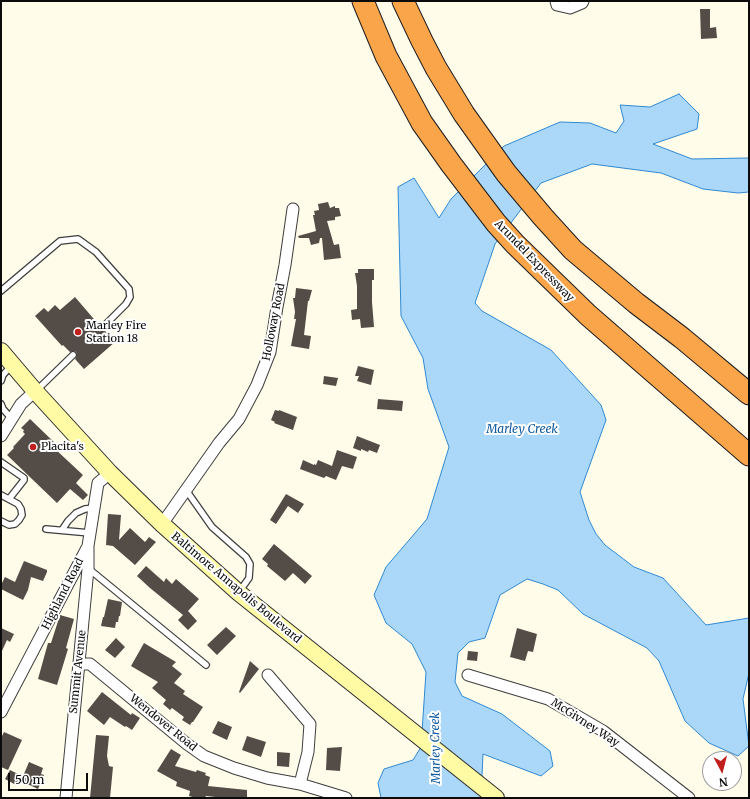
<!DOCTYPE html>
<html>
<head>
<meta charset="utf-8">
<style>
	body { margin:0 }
	#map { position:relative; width:750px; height:799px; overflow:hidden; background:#fffce9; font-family:Merriweather,serif }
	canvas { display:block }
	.frame { position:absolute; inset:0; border:2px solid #0b0b0b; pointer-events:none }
	.north { position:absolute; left:702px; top:751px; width:40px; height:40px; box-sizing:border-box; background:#fff; border:1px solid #9d9d9d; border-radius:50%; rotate:173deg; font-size:11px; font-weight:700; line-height:16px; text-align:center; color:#0b0b0b }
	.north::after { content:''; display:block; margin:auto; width:14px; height:18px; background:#c01f1e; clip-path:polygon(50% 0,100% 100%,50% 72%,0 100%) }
	.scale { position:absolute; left:8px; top:773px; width:80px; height:18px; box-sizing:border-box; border:2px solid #0b0b0b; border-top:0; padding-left:5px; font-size:12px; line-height:14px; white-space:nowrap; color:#0b0b0b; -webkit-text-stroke:3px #fff; paint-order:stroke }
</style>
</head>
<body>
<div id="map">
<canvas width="750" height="799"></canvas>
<div class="frame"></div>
<div class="north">N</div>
<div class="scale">50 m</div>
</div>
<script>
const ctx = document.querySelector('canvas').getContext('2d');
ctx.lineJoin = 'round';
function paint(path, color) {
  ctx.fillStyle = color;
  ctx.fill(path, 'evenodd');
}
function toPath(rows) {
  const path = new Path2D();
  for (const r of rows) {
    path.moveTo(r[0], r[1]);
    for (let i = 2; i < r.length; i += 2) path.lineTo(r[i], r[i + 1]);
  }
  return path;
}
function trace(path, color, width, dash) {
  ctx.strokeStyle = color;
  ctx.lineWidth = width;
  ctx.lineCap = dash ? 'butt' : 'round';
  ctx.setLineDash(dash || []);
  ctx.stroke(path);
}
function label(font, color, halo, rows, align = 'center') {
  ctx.font = font + ' Merriweather,serif';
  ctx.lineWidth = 4;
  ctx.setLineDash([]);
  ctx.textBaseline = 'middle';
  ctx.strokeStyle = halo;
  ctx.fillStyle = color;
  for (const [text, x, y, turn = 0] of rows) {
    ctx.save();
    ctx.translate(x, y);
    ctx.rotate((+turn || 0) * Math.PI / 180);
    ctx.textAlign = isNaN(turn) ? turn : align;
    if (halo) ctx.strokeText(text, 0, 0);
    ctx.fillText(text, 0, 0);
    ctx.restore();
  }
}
const water = toPath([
	[679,94,699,114,697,129,653,144,692,159,749,158,749,192,738,193,703,189,661,173,592,164,541,183,495,244,475,303,482,311,551,350,601,405,606,420,580,492,589,520,596,534,605,545,634,567,663,578,706,625,749,618,749,673,743,699,749,746,738,756,709,743,685,721,659,661,647,648,583,614,558,590,543,584,527,579,500,595,485,638,469,642,458,653,455,682,462,696,502,714,550,751,553,766,541,776,483,754,481,798,381,798,378,783,384,769,413,760,421,747,426,672,412,644,386,623,374,595,386,567,427,519,449,447,428,389,423,358,401,316,398,187,414,178,439,218,451,199,504,146,560,122,590,123,616,133,624,121,620,105,650,107,679,94]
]);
const building = toPath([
	[700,9,710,9,710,28,716,27,717,38,701,39],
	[328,202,330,208,335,206,335,208,339,208,341,216,335,217,335,220,327,221,334,245,339,244,341,258,324,260,322,238,320,238,319,243,311,245,309,238,299,238,298,236,316,231,313,215,315,215,314,211,319,210,318,204],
	[358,269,374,269,374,280,372,280,372,302,374,327,361,328,360,319,352,320,351,310,357,309,357,286,355,273,358,273],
	[296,288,312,290,309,301,308,301,304,335,311,336,309,349,291,346,296,319,294,319,295,312,293,298,295,298],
	[75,297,99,325,98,327,99,331,101,332,105,331,115,342,84,369,75,359,77,356,76,352,74,351,70,352,63,345,62,346,35,316,44,308,48,312,55,305,60,310],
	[358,366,374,370,371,385,357,381,359,376,355,376],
	[324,376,338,378,336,386,323,384],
	[378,399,403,401,402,411,377,409],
	[275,410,279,411,279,410,297,417,293,430,274,423,275,422,271,420],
	[30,419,57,445,54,448,83,475,76,483,88,495,83,500,70,489,57,503,7,455,14,448,13,447,25,434,23,432,24,430,21,428],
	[357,436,380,445,377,453,369,450,368,452,361,449,361,451,353,448],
	[337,450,357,457,353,469,342,466,336,480,326,476,324,478,300,469,303,460,314,465,314,464,316,465,318,460,332,466],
	[286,494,304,504,298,513,288,506,276,524,270,520],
	[108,514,121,515,119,540,130,528,145,542,149,537,156,542,135,565,113,546,106,545],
	[274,544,312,576,305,584,293,573,285,581,267,566,268,564,262,559],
	[24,561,47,570,47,572,43,581,31,577,28,590,23,600,1,589,1,585,5,577,15,582],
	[146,566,164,582,166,578,172,584,176,579,199,599,188,611,197,621,188,630,178,620,183,615,150,588,137,576],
	[108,599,122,602,120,616,119,616,118,622,116,622,115,628,101,626,103,617,104,617],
	[60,615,74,619,66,648,68,649,57,685,38,679,48,643,51,643],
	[226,627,236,636,217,655,207,645],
	[1,628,14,634,10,642,7,640,1,653],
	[517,628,537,634,533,652,528,651,525,661,510,657],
	[116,638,125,647,115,658,105,650],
	[144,643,176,662,172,666,182,674,174,683,185,691,183,694,203,707,193,722,192,722,190,725,182,720,184,717,172,708,170,710,163,704,166,700,152,688,158,682,131,666],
	[468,651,478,652,477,661,467,660],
	[250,661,259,669,240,693,239,692],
	[102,692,131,715,132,713,140,718,132,730,126,726,125,727,110,717,104,725,87,711],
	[218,721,232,727,227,740,212,733],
	[4,732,22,740,8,770,1,767,1,738],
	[96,735,109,736,107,756,109,766,113,767,110,798,90,798],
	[247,736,266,742,261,757,242,750],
	[342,747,340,771,326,770,327,748],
	[171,749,181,755,175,766,196,772,197,770,206,773,205,775,210,777,208,786,247,790,247,798,225,798,206,796,205,798,196,798,189,796,190,791,176,786,177,782,157,771],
	[277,752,290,753,289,767,277,766],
	[29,762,43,768,41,774,44,775,38,789,21,781],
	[10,770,20,775,16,785,5,779]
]);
const service = toPath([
	[1,291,60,241,78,239,96,252,129,289,130,297,126,304,102,328],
	[1,381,3,375,12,365],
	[37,390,73,355],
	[1,404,3,409,12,419],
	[1,462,24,478,24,480,9,499],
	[186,490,212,527,246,557,250,564,249,578,239,592],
	[1,495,18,504,21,509,22,515,19,520,15,524,9,525,1,521],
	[46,529,90,533],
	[62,530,68,521,76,513,85,509,94,508],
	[89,569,206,665]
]);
const minor = toPath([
	[556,1,557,5,570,8,582,3,583,1],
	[1,436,21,404,35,391],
	[162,524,219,443,239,419,257,385,270,352,277,307,285,265,293,209],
	[79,664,90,664,187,744,204,756,234,768,267,778,300,784,346,798],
	[268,675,310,724,308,752,300,784],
	[468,675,548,699,603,731,689,798],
	[1,712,88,546,98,483,110,473],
	[66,798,88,569,88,546]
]);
const secondary = toPath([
	[1,351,35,391,110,473,162,524,239,593,496,798]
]);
const motorway = toPath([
	[363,1,386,56,422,123,451,164,496,223,515,244,588,315,749,455],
	[403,1,422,41,436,68,464,114,506,173,543,217,573,250,636,303,682,338,749,394]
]);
const markers = [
	[78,332,4,"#c01f1e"],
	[33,447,4,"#c01f1e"]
];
const streetNames = [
	["Arundel Expressway",534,261,46],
	["Holloway Road",274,322,-79],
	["Baltimore Annapolis Boulevard",236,588,40],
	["Highland Road",63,594,-63],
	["Summit Avenue",78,672,-84],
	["Wendover Road",163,723,39],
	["McGivney Way",585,723,33]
];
const poiNames = [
	["Marley Fire",86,326],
	["Station 18",86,339],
	["Placita's",41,447]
];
const waterNames = [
	["Marley Creek",522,430],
	["Marley Creek",436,748,-91]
];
paint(water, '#abd8f9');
trace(water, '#2f89d2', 1);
paint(building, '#544d47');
trace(service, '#3e3e3e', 8);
trace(minor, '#3e3e3e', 13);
trace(secondary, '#2d2d2d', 18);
trace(motorway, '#1c1c1c', 23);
trace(service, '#fff', 5.5);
trace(minor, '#fff', 11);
trace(secondary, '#fffaa4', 16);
trace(motorway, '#fba54b', 21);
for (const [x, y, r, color] of markers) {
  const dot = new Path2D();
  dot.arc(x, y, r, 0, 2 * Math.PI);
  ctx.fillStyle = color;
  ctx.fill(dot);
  trace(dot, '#fff', 1.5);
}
label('11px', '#0b0b0b', '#fff', streetNames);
label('11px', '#0b0b0b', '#fff', poiNames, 'left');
label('italic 12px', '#105aa0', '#fff', waterNames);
</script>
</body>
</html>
